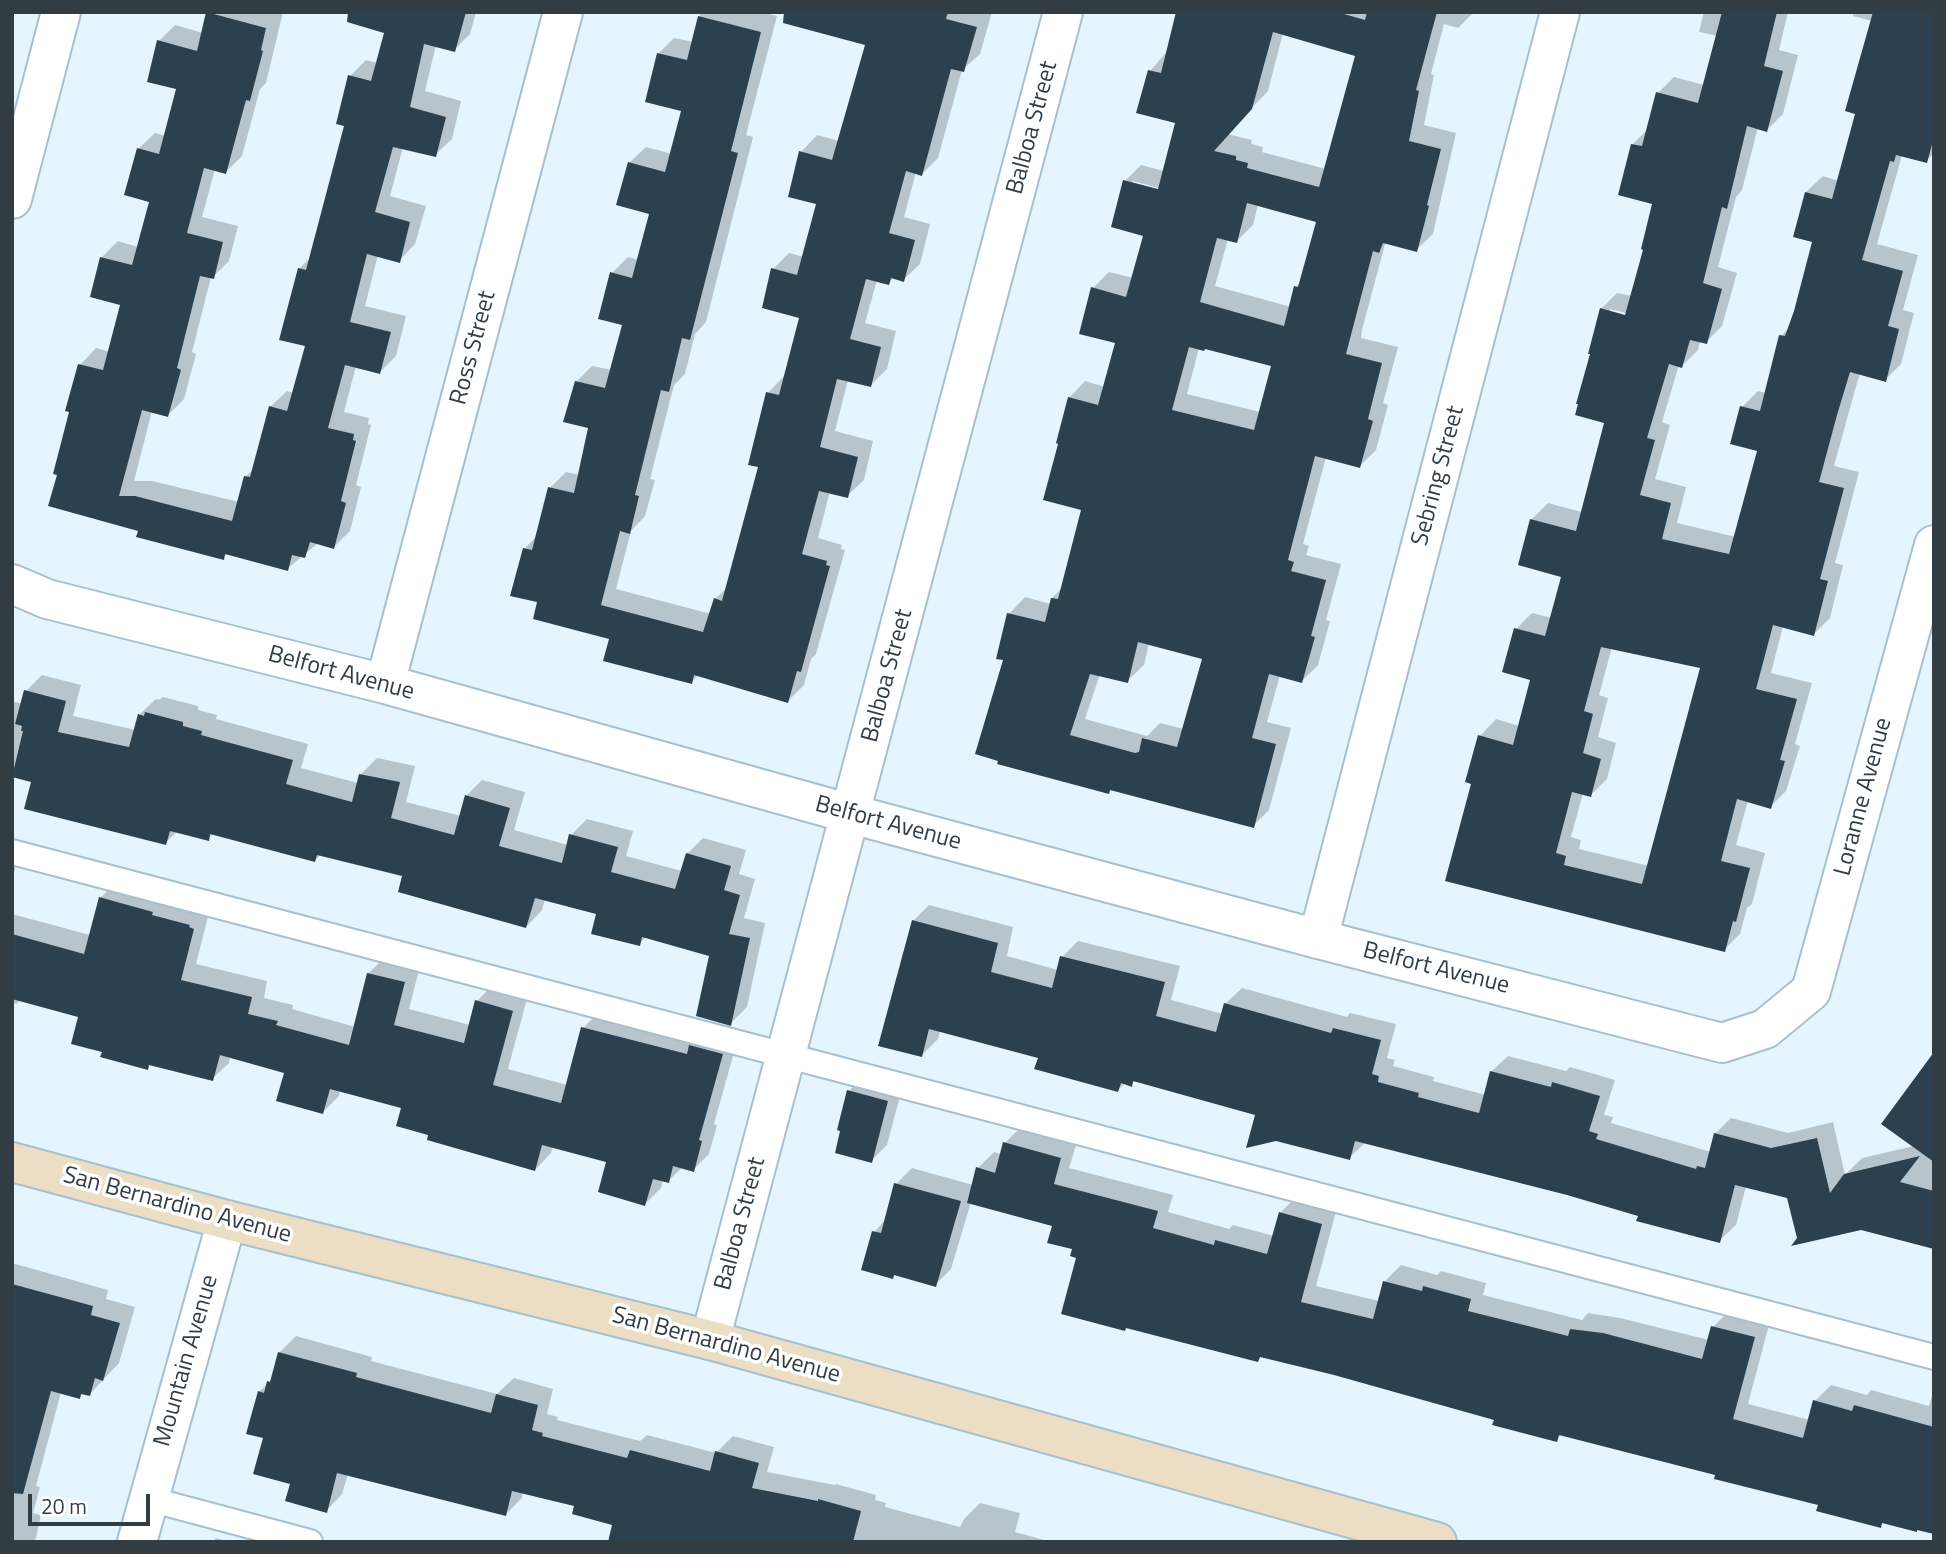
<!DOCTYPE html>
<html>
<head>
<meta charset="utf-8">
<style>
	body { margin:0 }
	#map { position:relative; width:1946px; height:1554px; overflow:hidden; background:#e5f5ff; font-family:"Titillium Web",sans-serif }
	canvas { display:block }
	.frame { position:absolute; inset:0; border:14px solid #323c43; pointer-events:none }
	.scale { position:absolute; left:28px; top:1494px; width:122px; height:32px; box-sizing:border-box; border:4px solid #323c43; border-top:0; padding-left:9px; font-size:21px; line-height:24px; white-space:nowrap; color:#323c43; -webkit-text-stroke:5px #fff; paint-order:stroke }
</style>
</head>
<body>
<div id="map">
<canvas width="1946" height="1554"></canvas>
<div class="frame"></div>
<div class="scale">20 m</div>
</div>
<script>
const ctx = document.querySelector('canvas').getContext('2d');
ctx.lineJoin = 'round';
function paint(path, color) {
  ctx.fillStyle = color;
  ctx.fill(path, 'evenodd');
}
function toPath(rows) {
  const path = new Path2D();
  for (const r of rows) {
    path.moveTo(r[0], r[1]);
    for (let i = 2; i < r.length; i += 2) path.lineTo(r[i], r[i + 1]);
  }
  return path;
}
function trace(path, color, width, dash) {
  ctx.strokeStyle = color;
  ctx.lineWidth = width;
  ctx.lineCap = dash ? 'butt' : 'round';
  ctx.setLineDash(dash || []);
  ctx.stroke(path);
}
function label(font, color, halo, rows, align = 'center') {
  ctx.font = font + ' "Titillium Web",sans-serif';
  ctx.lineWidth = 7;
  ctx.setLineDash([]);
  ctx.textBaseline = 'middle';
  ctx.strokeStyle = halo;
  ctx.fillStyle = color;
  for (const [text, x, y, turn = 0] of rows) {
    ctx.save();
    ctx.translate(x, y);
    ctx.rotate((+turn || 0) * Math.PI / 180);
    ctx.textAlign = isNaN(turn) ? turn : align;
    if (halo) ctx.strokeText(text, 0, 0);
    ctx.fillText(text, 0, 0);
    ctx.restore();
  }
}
const shadow = toPath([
	[208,12,283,12,266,83,260,89,242,156,226,172,215,169,202,217,238,226,229,261,213,277,211,277,192,352,196,354,184,399,168,415,152,411,134,481,152,481,239,502,246,476,254,469,270,407,287,391,294,393,307,345,299,269,311,257,346,125,350,76,366,60,378,63,391,12,476,12,470,34,454,50,436,45,425,91,461,101,452,139,435,155,403,147,390,196,426,206,415,244,399,261,378,255,365,306,406,316,396,356,380,372,356,366,344,412,369,418,368,424,371,425,356,485,361,487,350,531,334,547,318,543,287,569,228,553,223,558,140,529,59,474,80,365,96,348,110,352,123,304,102,257,118,241,138,247,151,200,138,149,155,133,166,136,179,88,159,41,175,25,203,33],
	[701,12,761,12,777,16,746,135,753,137,706,322,695,334,685,374,674,385,650,479,655,480,645,516,631,531,616,589,711,614,715,599,728,587,760,466,768,393,784,376,801,316,773,269,789,253,804,257,818,203,801,152,817,135,839,141,867,44,833,12,992,12,980,54,962,70,938,158,922,174,916,172,904,217,930,224,920,264,903,280,894,277,889,283,877,280,865,323,896,331,887,369,870,386,848,380,835,431,873,441,864,480,847,496,830,491,818,538,842,545,841,549,845,550,816,654,811,659,804,685,788,701,699,675,691,682,539,601,524,549,538,535,550,488,566,472,580,475,590,427,576,382,592,366,612,370,624,324,612,273,628,257,639,260,651,212,629,163,646,147,672,154,683,110,658,54,674,38,693,42],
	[1202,12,1474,12,1458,28,1444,24,1431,74,1434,75,1424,125,1456,133,1433,234,1416,250,1388,242,1385,244,1362,330,1361,338,1398,347,1383,403,1388,405,1376,450,1360,466,1326,457,1303,544,1309,546,1306,555,1341,564,1326,620,1330,621,1318,665,1302,681,1280,675,1267,722,1291,728,1269,810,1253,826,1112,789,1109,792,1005,659,1009,614,1025,597,1051,604,1052,598,1062,588,1083,508,1069,398,1085,381,1105,387,1117,342,1093,288,1109,272,1133,278,1145,235,1125,181,1141,165,1164,171,1177,122,1150,71],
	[1283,33,1357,54,1326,169,1262,152,1263,147,1251,144,1252,140,1227,134,1268,91],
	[1133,181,1166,190,1166,193,1133,185],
	[1258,205,1318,221,1301,282,1296,287,1291,307,1215,286,1228,239,1237,241,1253,225],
	[1206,347,1273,365,1260,412,1187,394,1199,348],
	[1149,643,1204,658,1184,729,1160,723,1147,736,1085,719,1100,674,1127,681,1144,665],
	[1704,12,1788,12,1779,50,1798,55,1783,114,1767,130,1758,127,1742,190,1736,197,1718,267,1737,273,1722,326,1706,342,1700,341,1698,350,1682,366,1679,365,1662,422,1670,425,1655,479,1686,487,1677,523,1736,537,1759,450,1742,407,1758,391,1766,393,1781,336,1791,326,1814,241,1806,192,1823,176,1839,181,1857,113,1872,21,1853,16,1854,12,1934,12,1934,153,1926,161,1902,155,1877,244,1918,255,1903,310,1914,313,1901,364,1885,380,1860,373,1853,397,1834,466,1859,472,1835,563,1843,565,1830,618,1814,634,1783,626,1771,673,1812,683,1795,744,1800,746,1786,791,1770,807,1748,800,1736,845,1765,853,1752,904,1747,908,1740,934,1724,950,1447,880,1473,783,1480,736,1496,719,1519,726,1532,678,1516,629,1532,613,1552,618,1563,575,1520,564,1532,519,1548,503,1582,512,1607,422,1601,309,1617,293,1632,296,1654,203,1633,144,1648,129,1658,93,1674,77,1704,85,1718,36,1699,32],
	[1610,309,1634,315,1633,319,1610,312],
	[1612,647,1702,667,1649,866,1579,849,1581,840,1571,837,1583,793,1591,795,1607,779,1616,743,1598,737,1608,698,1599,695],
	[42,675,81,685,73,716,136,730,139,715,156,699,159,700,163,697,198,706,198,710,217,715,216,719,308,744,301,768,358,783,361,774,377,758,415,766,406,802,461,816,466,796,482,780,525,792,514,830,568,845,571,835,587,819,633,831,626,856,682,871,687,854,703,838,746,850,739,874,755,879,744,918,765,923,747,1007,731,1023,711,955,647,936,639,944,599,912,545,899,542,910,526,927,404,875,321,854,315,860,214,833,208,839,178,831,165,843,33,780,12,775,12,701,22,704,26,691],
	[12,861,17,862,12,880],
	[117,882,209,913,196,964,267,981,264,998,293,1005,292,1009,355,1027,368,974,385,957,420,966,409,1009,470,1025,477,1001,493,985,528,995,508,1069,567,1085,583,1028,599,1012,738,1038,714,1124,717,1125,709,1154,693,1170,683,1167,668,1181,663,1180,661,1188,645,1204,608,1161,553,1146,551,1153,535,1170,431,1134,404,1107,340,1090,339,1096,323,1112,286,1071,230,1056,229,1063,212,1079,151,1063,147,1068,81,1016,21,999,16,1004,14,1003,12,1008,12,914,90,935,100,898],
	[929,905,1013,927,1007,956,1058,970,1062,957,1078,941,1180,966,1171,1000,1223,1014,1225,1004,1242,988,1347,1017,1350,1013,1396,1024,1387,1058,1395,1060,1393,1066,1434,1077,1433,1081,1486,1095,1491,1072,1508,1056,1566,1071,1570,1067,1615,1080,1604,1115,1613,1117,1611,1123,1711,1152,1715,1134,1731,1118,1788,1133,1833,1122,1845,1175,1862,1158,1914,1146,1934,1055,1934,1247,1861,1229,1798,1239,1788,1197,1746,1186,1736,1225,1719,1241,1568,1194,1366,1142,1349,1158,1257,1113,1136,1080,1131,1085,1125,1083,1118,1090,1040,1056,940,1030,938,1039,922,1055,913,921],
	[865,1075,903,1085,887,1145,871,1161,849,1091],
	[1021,1127,1077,1142,1069,1168,1173,1195,1168,1212,1229,1229,1233,1225,1274,1236,1280,1213,1296,1197,1337,1208,1316,1286,1379,1301,1384,1282,1401,1265,1437,1275,1441,1271,1486,1283,1483,1295,1582,1320,1588,1313,1620,1318,1709,1340,1713,1327,1729,1311,1770,1321,1748,1404,1810,1420,1815,1401,1831,1385,1867,1395,1871,1390,1929,1406,1934,1388,1934,1532,1884,1522,1880,1526,1820,1504,1717,1474,1562,1434,1556,1440,1496,1419,1262,1355,1258,1360,1078,1257,1074,1247,1054,1225,971,1202,951,1269,935,1285,896,1274,892,1277,874,1232,886,1219,896,1184,912,1168,973,1185,978,1168,994,1152,1002,1154,1005,1143],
	[12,1263,108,1290,106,1299,135,1307,119,1363,90,1394,84,1392,79,1397,61,1392,36,1486,40,1487,33,1513,41,1515,35,1542,12,1542],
	[296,1336,372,1357,371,1361,497,1394,514,1378,553,1389,547,1414,558,1417,557,1420,640,1441,647,1435,716,1453,733,1436,774,1447,767,1472,835,1485,836,1484,876,1495,875,1500,886,1503,885,1507,960,1527,964,1519,980,1503,1020,1513,1015,1532,1052,1542,610,1542,614,1524,576,1505,523,1492,522,1498,506,1514,348,1474,342,1494,326,1511,292,1483,265,1437,259,1392,273,1378,280,1352],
	[216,1538,230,1542,213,1542]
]);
const building = toPath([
	[206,12,266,28,261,50,263,51,250,101,246,100,226,174,204,168,187,233,223,242,214,279,200,276,177,368,181,370,168,417,142,410,119,496,135,496,232,521,244,476,250,477,269,406,287,411,305,346,279,340,298,268,306,270,344,126,336,124,348,75,371,81,384,33,347,22,348,12,466,12,455,52,424,44,410,107,446,117,436,157,393,147,375,212,410,222,400,263,367,254,350,322,391,332,380,374,345,365,328,428,354,434,353,440,356,441,341,501,346,503,334,549,310,542,305,558,292,555,288,571,225,554,224,560,136,537,138,531,48,506,57,475,53,474,69,412,65,411,78,364,103,370,120,305,90,297,100,257,132,265,149,202,124,195,137,148,159,154,176,89,147,82,157,40,197,51],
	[784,12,948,12,946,19,977,27,964,72,951,69,922,176,906,171,889,233,915,240,904,282,891,278,889,285,866,279,850,339,881,347,871,387,837,379,820,447,858,457,848,498,819,491,802,554,827,561,826,565,830,566,801,672,797,671,788,703,694,675,692,684,603,661,609,639,533,619,537,602,510,596,523,548,532,550,548,487,574,493,588,428,563,422,575,381,605,388,622,325,598,319,610,272,632,278,649,214,616,205,628,162,665,172,681,111,645,102,657,53,687,60,698,16,761,32,731,151,738,153,690,340,682,338,669,392,661,390,635,495,639,496,630,534,620,531,601,605,703,632,714,598,722,601,758,467,748,465,766,392,779,395,799,318,762,308,771,268,797,275,816,204,788,197,799,151,832,160,865,45,783,23],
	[1176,12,1337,12,1365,20,1367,12,1437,12,1416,90,1419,91,1409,141,1441,149,1427,205,1429,206,1417,252,1383,243,1379,253,1373,251,1346,354,1382,363,1368,419,1373,421,1360,468,1315,456,1288,560,1294,562,1291,571,1326,580,1311,636,1315,637,1302,683,1269,674,1252,738,1276,744,1254,828,1110,790,1109,794,997,764,998,761,975,754,1003,660,996,659,1007,613,1045,622,1051,598,1058,599,1081,510,1043,500,1058,444,1056,443,1068,397,1098,405,1115,343,1079,334,1091,287,1126,297,1143,236,1111,227,1123,180,1158,189,1175,123,1136,113,1148,70,1161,73],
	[1273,32,1355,56,1319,187,1247,168,1248,163,1236,160,1236,156,1214,151,1252,109],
	[1247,203,1316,222,1298,287,1294,286,1284,326,1200,302,1217,238,1237,243],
	[1189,347,1204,351,1205,349,1271,366,1254,430,1172,410],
	[1138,642,1202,659,1177,747,1142,738,1139,752,1135,753,1070,735,1090,674,1128,683],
	[1722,12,1777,12,1764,66,1783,71,1767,132,1747,126,1727,209,1722,207,1703,283,1722,289,1707,344,1690,340,1682,368,1669,364,1647,438,1655,440,1640,495,1671,503,1662,539,1729,554,1757,451,1730,444,1740,406,1760,411,1779,335,1785,336,1794,311,1812,242,1793,237,1805,192,1832,199,1855,114,1845,111,1873,12,1934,12,1934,137,1927,163,1896,155,1894,162,1890,161,1862,260,1903,271,1888,326,1899,329,1886,382,1850,372,1837,415,1819,482,1844,488,1820,579,1828,581,1814,636,1773,625,1756,689,1797,699,1780,760,1785,761,1771,809,1737,799,1721,861,1750,868,1736,922,1733,921,1725,952,1445,881,1471,784,1465,782,1478,735,1513,745,1530,680,1502,672,1514,628,1545,636,1561,577,1518,565,1530,519,1576,531,1604,423,1575,415,1578,404,1576,404,1590,354,1588,354,1600,308,1625,315,1643,250,1641,249,1652,204,1618,195,1631,144,1642,146,1656,92,1698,103],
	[1601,647,1700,668,1642,884,1564,865,1566,856,1556,853,1572,792,1591,797,1601,759,1583,753,1593,714,1584,711],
	[24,690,66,701,58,732,129,747,138,714,144,716,145,712,183,722,183,726,202,731,201,735,293,760,286,784,352,802,359,774,400,782,391,818,454,835,465,795,510,808,499,846,562,863,569,834,618,847,611,872,675,889,686,853,731,866,724,890,740,895,729,934,750,938,731,1026,696,1016,709,956,642,937,640,946,591,934,596,914,535,898,526,928,398,892,402,876,317,855,315,862,210,834,209,841,170,831,166,845,24,809,31,782,12,777,23,731,21,731,22,726,15,724],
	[99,897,153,912,152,915,190,925,189,927,194,929,181,980,252,997,248,1014,278,1021,276,1025,349,1045,367,973,405,982,394,1025,464,1043,475,1000,513,1011,493,1085,561,1103,581,1027,687,1054,689,1045,723,1054,699,1140,702,1141,694,1172,673,1166,669,1183,653,1179,645,1206,598,1192,606,1162,542,1145,535,1171,427,1140,428,1135,396,1126,401,1108,330,1089,323,1114,276,1101,284,1073,220,1055,213,1081,149,1065,148,1070,100,1057,102,1052,71,1044,78,1017,12,999,12,934,84,954],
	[912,920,998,943,991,972,1052,988,1060,956,1165,982,1156,1016,1216,1032,1224,1003,1331,1033,1333,1028,1381,1040,1372,1074,1379,1076,1378,1082,1419,1093,1418,1097,1479,1113,1490,1071,1551,1087,1552,1082,1600,1096,1589,1131,1598,1134,1596,1139,1696,1169,1697,1166,1705,1168,1714,1133,1771,1148,1817,1138,1830,1193,1844,1174,1920,1156,1900,1182,1934,1191,1934,1249,1861,1230,1791,1246,1797,1238,1787,1198,1735,1185,1720,1243,1636,1221,1638,1216,1567,1195,1355,1141,1350,1160,1276,1141,1246,1148,1255,1115,1133,1081,1132,1087,1121,1083,1118,1092,1034,1069,1038,1058,929,1029,922,1057,878,1046],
	[1934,1052,1934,1162,1881,1124],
	[847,1090,888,1101,872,1163,835,1153,840,1131,837,1130],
	[1003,1142,1061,1158,1054,1184,1158,1211,1153,1228,1214,1245,1215,1240,1267,1254,1279,1212,1322,1224,1301,1302,1373,1319,1383,1281,1422,1291,1423,1286,1471,1299,1468,1311,1568,1336,1570,1329,1603,1333,1702,1359,1711,1326,1755,1337,1733,1419,1803,1438,1813,1400,1852,1411,1854,1405,1934,1427,1934,1534,1917,1530,1917,1532,1882,1523,1881,1528,1816,1511,1818,1505,1714,1479,1715,1475,1559,1435,1557,1442,1492,1425,1494,1420,1334,1375,1260,1357,1258,1362,1126,1328,1125,1331,1061,1314,1076,1258,1070,1256,1072,1249,1047,1243,1052,1226,967,1203,976,1167,995,1173],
	[894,1183,961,1201,936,1287,894,1275,893,1279,861,1270,872,1231,881,1233],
	[12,1284,93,1306,91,1315,120,1323,103,1381,95,1378,90,1396,81,1394,80,1399,51,1391,23,1494,12,1493],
	[278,1352,357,1373,356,1377,491,1413,496,1394,538,1405,532,1430,543,1433,542,1436,627,1458,630,1450,710,1471,715,1451,759,1463,752,1488,818,1501,818,1499,861,1511,853,1542,608,1542,612,1525,572,1514,574,1506,512,1491,506,1516,337,1473,327,1513,285,1501,290,1484,253,1474,263,1438,246,1434,258,1391,264,1393,267,1381,270,1382]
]);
const lane = toPath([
	[12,852,1934,1357],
	[149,1499,310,1542]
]);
const street = toPath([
	[12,199,61,12],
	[12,584,47,599,385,684,851,814,1318,939,1722,1043,1765,1029,1811,991,1934,545],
	[385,684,563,12],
	[1318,939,1560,12],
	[710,1340,1063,12],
	[137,1542,227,1220]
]);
const secondary = toPath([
	[12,1162,227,1220,710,1340,1437,1542]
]);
const streetNames = [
	["Balboa Street",1033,128,-75],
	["Ross Street",474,348,-75],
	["Sebring Street",1439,476,-75],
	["Belfort Avenue",341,674,15],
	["Balboa Street",888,676,-75],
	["Loranne Avenue",1864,797,-75],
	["Belfort Avenue",888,824,15],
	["Belfort Avenue",1436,969,14],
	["San Bernardino Avenue",177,1206,15],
	["Balboa Street",741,1224,-75],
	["San Bernardino Avenue",726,1346,15],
	["Mountain Avenue",187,1361,-74]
];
paint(shadow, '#0003');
paint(building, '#2c414f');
trace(lane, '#a7c0d0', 28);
trace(street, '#a7c0d0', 42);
trace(secondary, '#a7c0d0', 42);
trace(lane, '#fff', 24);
trace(street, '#fff', 38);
trace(secondary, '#ecdec4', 38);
label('24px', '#323c43', '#fff', streetNames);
</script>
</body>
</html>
